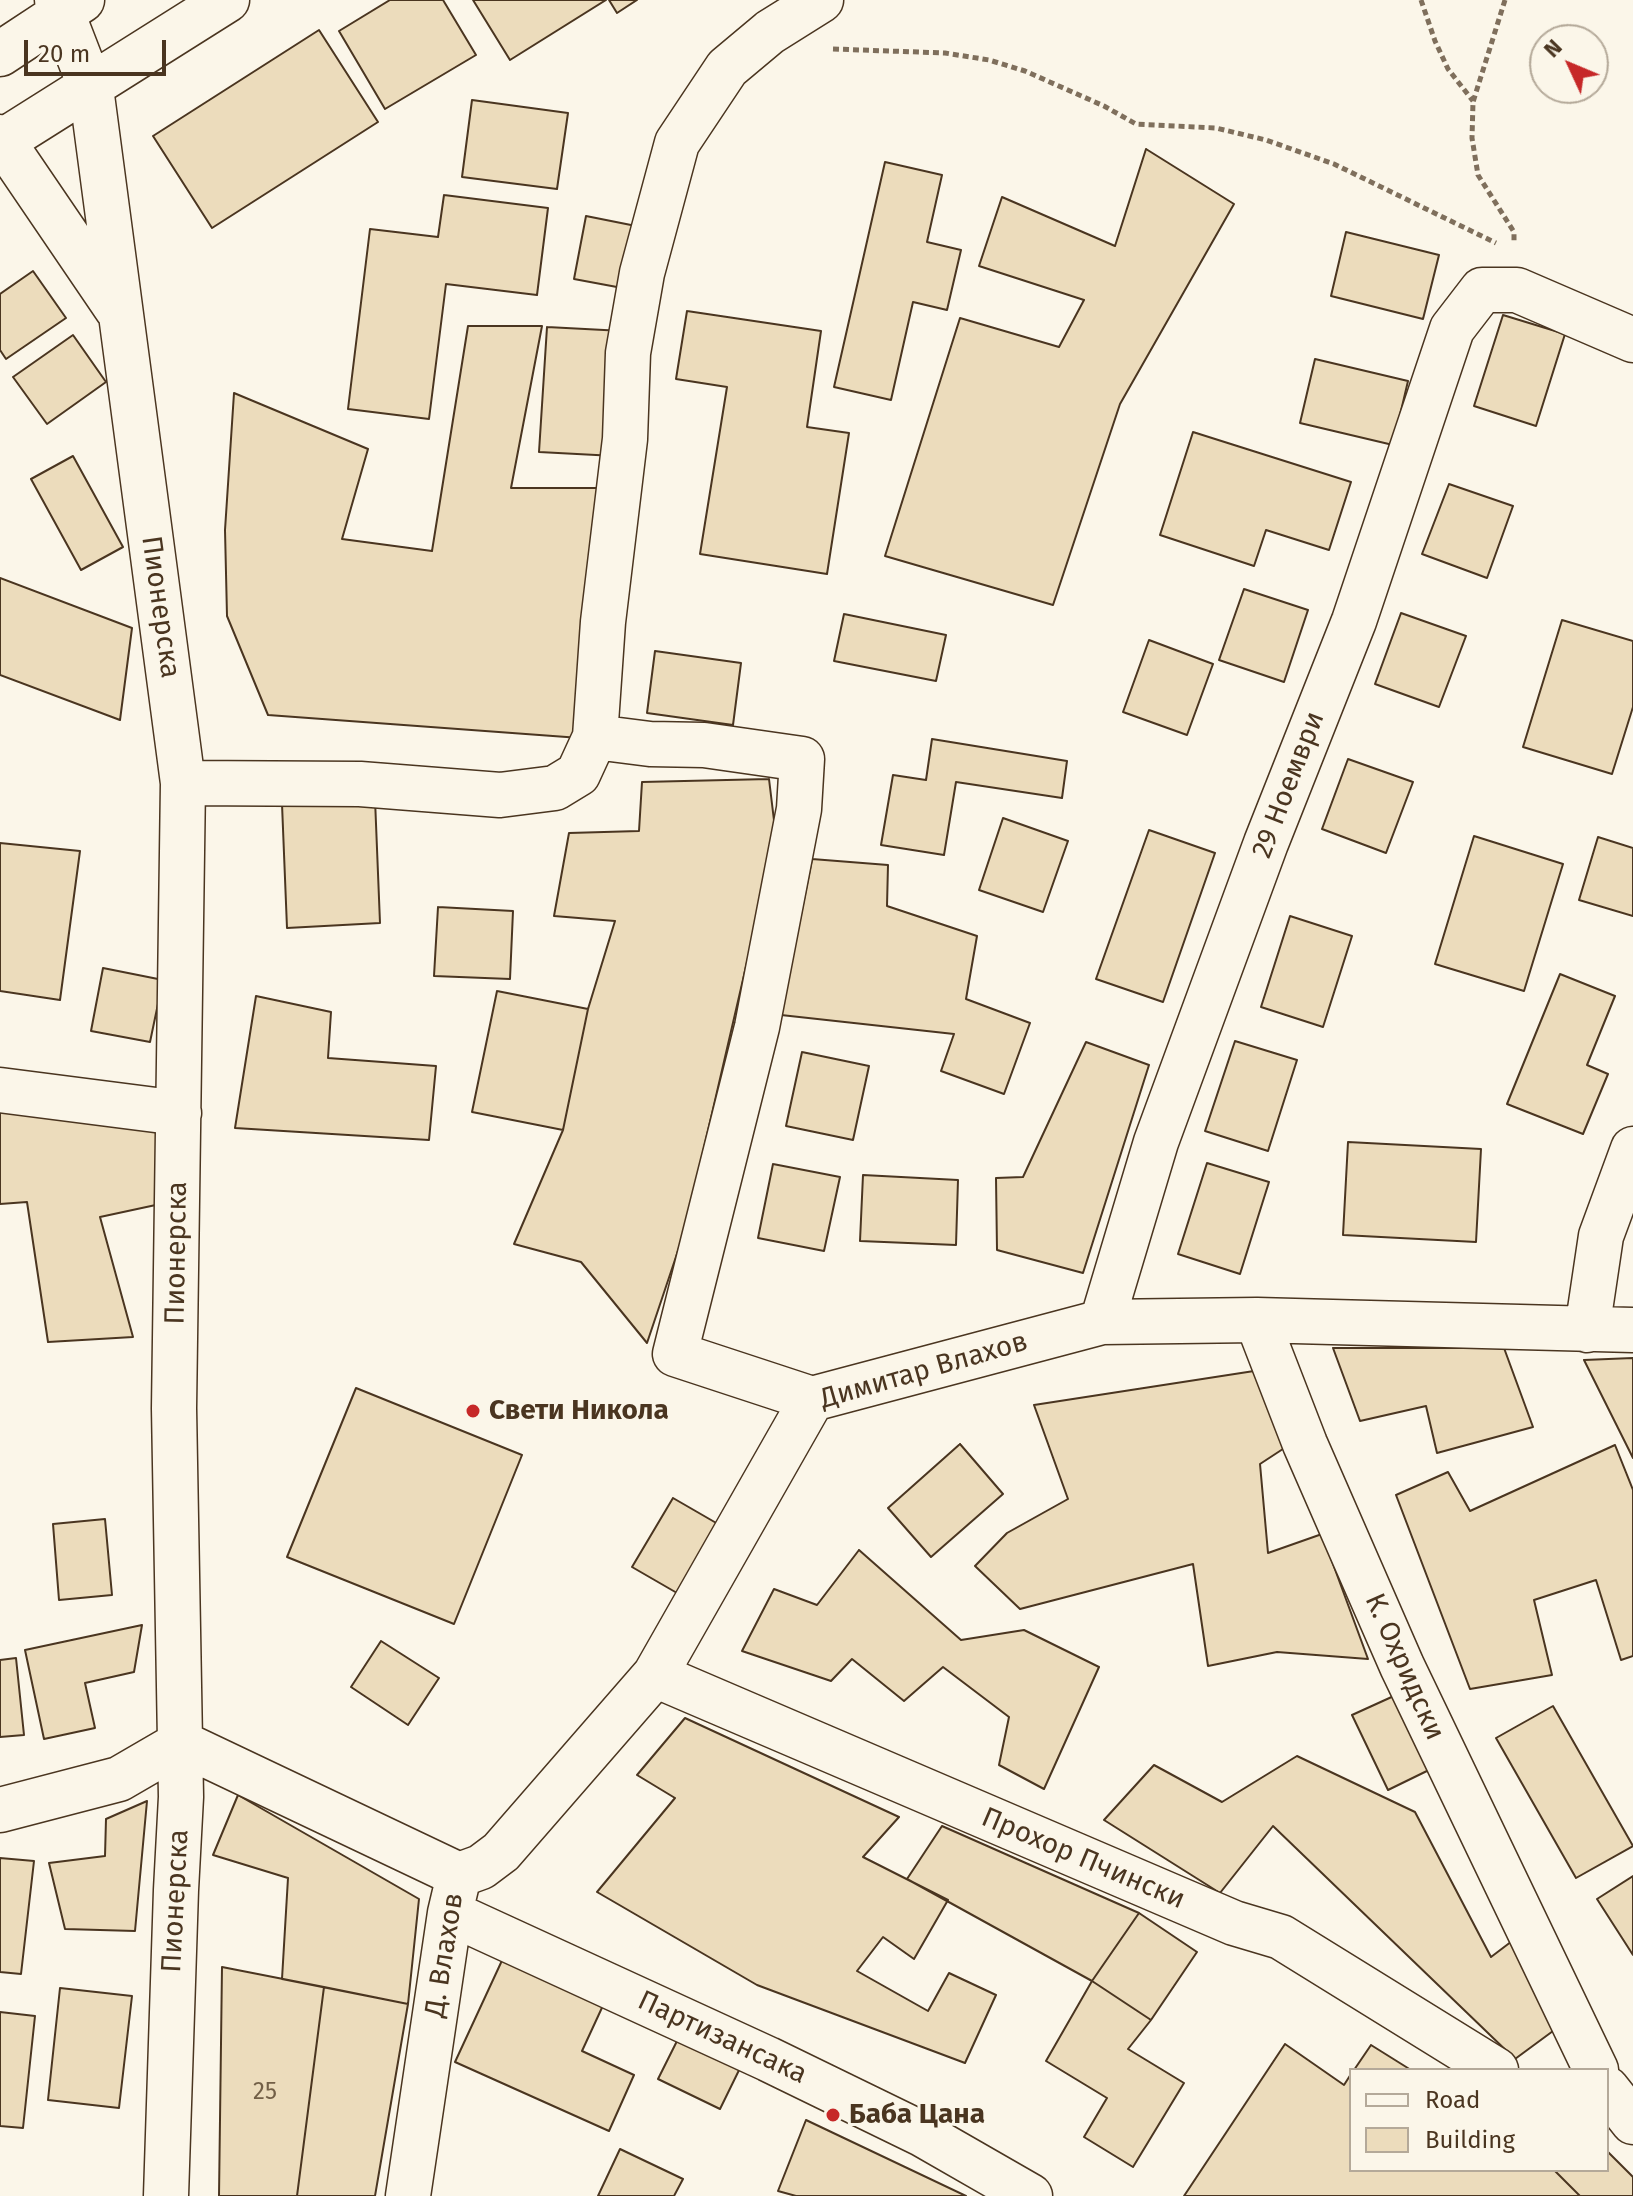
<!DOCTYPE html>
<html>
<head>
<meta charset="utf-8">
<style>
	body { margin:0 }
	#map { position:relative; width:1633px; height:2196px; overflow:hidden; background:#fbf6e9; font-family:"Fira Sans",sans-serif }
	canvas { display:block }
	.legend { position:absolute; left:1349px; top:2068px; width:260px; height:104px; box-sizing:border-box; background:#fbf6e9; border:2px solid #b4a999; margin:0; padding:10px 14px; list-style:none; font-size:24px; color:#4a3520 }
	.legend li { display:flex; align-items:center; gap:16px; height:40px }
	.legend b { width:40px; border:2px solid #b4a999 }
	.north { position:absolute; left:1529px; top:24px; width:80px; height:80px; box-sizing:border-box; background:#fbf6e9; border:2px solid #b4a999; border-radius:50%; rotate:314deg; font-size:22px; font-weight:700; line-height:32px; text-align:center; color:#4a3520 }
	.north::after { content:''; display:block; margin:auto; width:28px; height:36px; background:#c62828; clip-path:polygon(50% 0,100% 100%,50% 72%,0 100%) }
	.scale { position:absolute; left:24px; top:40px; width:142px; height:36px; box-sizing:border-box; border:4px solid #4a3520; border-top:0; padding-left:10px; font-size:24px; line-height:28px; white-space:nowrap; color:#4a3520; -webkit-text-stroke:6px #fbf6e9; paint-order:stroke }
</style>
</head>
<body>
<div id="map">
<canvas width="1633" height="2196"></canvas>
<ul class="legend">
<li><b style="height:10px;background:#fbf6e9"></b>Road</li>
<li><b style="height:22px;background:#ecdcbc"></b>Building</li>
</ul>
<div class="north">N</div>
<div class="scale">20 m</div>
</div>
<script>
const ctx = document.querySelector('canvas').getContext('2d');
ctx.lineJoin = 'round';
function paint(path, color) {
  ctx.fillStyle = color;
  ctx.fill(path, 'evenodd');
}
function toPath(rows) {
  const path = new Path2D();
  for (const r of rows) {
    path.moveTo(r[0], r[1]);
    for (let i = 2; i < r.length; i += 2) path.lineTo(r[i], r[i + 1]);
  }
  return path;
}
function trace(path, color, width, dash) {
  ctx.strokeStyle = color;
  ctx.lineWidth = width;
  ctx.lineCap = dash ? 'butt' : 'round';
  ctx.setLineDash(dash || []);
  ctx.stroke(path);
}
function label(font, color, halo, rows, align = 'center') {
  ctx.font = font + ' "Fira Sans",sans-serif';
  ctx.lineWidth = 6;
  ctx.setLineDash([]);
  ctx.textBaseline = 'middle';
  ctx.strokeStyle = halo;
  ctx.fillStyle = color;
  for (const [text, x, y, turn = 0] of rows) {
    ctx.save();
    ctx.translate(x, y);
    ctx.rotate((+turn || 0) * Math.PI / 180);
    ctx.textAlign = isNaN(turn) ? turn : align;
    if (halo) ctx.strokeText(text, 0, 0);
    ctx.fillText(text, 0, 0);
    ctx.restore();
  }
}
const building = toPath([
	[390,0,443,0,476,55,385,109,339,31,390,0],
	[473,0,606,0,510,60,473,0],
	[609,0,637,0,617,13,609,0],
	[319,30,378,122,212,228,153,136,319,30],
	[472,100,568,113,557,189,462,177,472,100],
	[1146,149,1234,204,1120,404,1053,605,885,556,960,318,1059,347,1084,300,979,266,1002,197,1115,246,1146,149],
	[885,162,942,175,927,242,961,250,947,310,913,302,891,400,834,387,885,162],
	[444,195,548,208,537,295,446,284,429,419,348,409,370,229,438,237,444,195],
	[586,216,646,228,633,290,574,279,586,216],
	[1346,232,1439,255,1423,319,1331,296,1346,232],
	[33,271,66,318,6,359,0,350,0,294,33,271],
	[687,311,821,331,807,427,849,433,827,574,700,554,727,387,676,379,687,311],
	[1503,315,1565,334,1536,426,1474,406,1503,315],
	[468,326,542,326,511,488,607,488,580,738,268,715,227,616,225,530,234,393,368,449,342,539,432,551,468,326],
	[547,327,623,331,615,456,539,452,547,327],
	[73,335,106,382,47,424,13,377,73,335],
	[1315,359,1408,381,1393,445,1300,423,1315,359],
	[1193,432,1351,482,1329,550,1266,530,1254,566,1160,535,1193,432],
	[73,456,123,547,81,570,31,479,73,456],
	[1449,484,1513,506,1487,578,1422,554,1449,484],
	[0,578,132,628,120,720,0,675,0,578],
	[1244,589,1308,610,1284,682,1219,660,1244,589],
	[1401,613,1466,636,1439,707,1375,684,1401,613],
	[844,614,946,635,936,681,834,661,844,614],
	[1562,620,1633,641,1633,707,1612,774,1523,747,1562,620],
	[1149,640,1213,664,1187,735,1123,712,1149,640],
	[655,651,741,663,733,725,647,713,655,651],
	[932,739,1067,761,1062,798,956,782,944,855,881,845,893,775,926,780,932,739],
	[1348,759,1413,782,1386,853,1322,829,1348,759],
	[769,779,776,837,685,1230,647,1343,581,1262,514,1244,563,1130,588,1009,615,921,554,916,569,833,639,831,642,782,769,779],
	[375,799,380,923,287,928,282,804,375,799],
	[1003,818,1068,841,1043,912,979,890,1003,818],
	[1149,830,1215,853,1163,1002,1096,979,1149,830],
	[1474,836,1563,864,1524,991,1435,964,1474,836],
	[1598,837,1633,848,1633,916,1579,900,1598,837],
	[0,843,80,851,60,1000,0,991,0,843],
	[812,859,888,865,887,906,977,936,966,999,1030,1023,1004,1094,941,1071,954,1034,781,1015,812,859],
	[438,907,513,911,510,979,434,976,438,907],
	[1290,916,1352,936,1323,1027,1261,1007,1290,916],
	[103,968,163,980,150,1042,91,1031,103,968],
	[1560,974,1615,996,1587,1065,1608,1074,1583,1134,1507,1104,1560,974],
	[497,991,588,1009,563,1130,472,1112,497,991],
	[256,996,331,1012,328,1058,436,1066,429,1140,235,1128,256,996],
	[1235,1041,1297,1060,1268,1151,1205,1131,1235,1041],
	[1086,1042,1149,1065,1083,1273,997,1250,996,1178,1023,1177,1086,1042],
	[802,1052,869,1066,853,1140,786,1126,802,1052],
	[0,1106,156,1116,165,1203,100,1217,133,1337,48,1342,27,1202,0,1204,0,1106],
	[1348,1142,1481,1149,1476,1242,1343,1235,1348,1142],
	[1207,1163,1269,1182,1240,1274,1178,1254,1207,1163],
	[773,1164,840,1177,824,1251,758,1238,773,1164],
	[863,1175,958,1180,956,1245,860,1241,863,1175],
	[1333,1348,1504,1348,1533,1427,1437,1453,1426,1406,1360,1421,1333,1348],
	[1633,1358,1633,1458,1584,1360,1633,1358],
	[1267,1369,1289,1445,1260,1464,1268,1553,1322,1534,1368,1659,1277,1652,1208,1666,1193,1564,1020,1609,975,1566,1007,1533,1068,1499,1034,1405,1267,1369],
	[356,1388,522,1455,454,1624,287,1557,356,1388],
	[960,1444,1003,1494,931,1557,888,1508,960,1444],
	[1615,1445,1633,1490,1633,1656,1621,1660,1596,1580,1534,1600,1552,1675,1470,1689,1396,1495,1448,1472,1470,1511,1615,1445],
	[673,1498,718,1524,677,1593,632,1567,673,1498],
	[105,1519,112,1595,59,1600,53,1524,105,1519],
	[859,1550,961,1640,1024,1630,1099,1667,1044,1789,999,1765,1009,1717,943,1667,904,1701,852,1659,831,1681,742,1651,774,1589,817,1605,859,1550],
	[142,1625,134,1672,85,1683,95,1728,44,1739,25,1650,142,1625],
	[381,1641,439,1678,408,1725,351,1687,381,1641],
	[16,1658,24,1735,0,1737,0,1660,16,1658],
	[1396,1695,1431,1769,1388,1790,1352,1715,1396,1695],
	[1553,1706,1633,1846,1576,1878,1496,1738,1553,1706],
	[685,1718,899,1817,863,1857,948,1900,914,1959,883,1937,857,1971,928,2011,949,1973,996,1995,965,2063,757,1985,597,1892,675,1798,637,1775,685,1718],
	[1297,1756,1415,1812,1491,1957,1520,1935,1553,2031,1515,2059,1273,1826,1220,1893,1104,1820,1154,1765,1222,1802,1297,1756],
	[238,1795,419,1899,408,2004,282,1979,288,1878,213,1855,238,1795],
	[147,1801,135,1931,65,1929,49,1863,105,1856,106,1819,147,1801],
	[942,1826,1139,1913,1092,1981,907,1879,942,1826],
	[0,1858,34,1861,21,1974,0,1972,0,1858],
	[1633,1876,1633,1955,1597,1899,1633,1876],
	[1139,1913,1197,1952,1151,2020,1092,1981,1139,1913],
	[505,1954,606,1999,582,2051,634,2075,609,2131,455,2062,505,1954],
	[222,1967,324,1987,297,2196,219,2196,222,1967],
	[1092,1981,1151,2020,1128,2049,1184,2083,1133,2167,1084,2137,1107,2098,1046,2061,1092,1981],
	[324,1987,408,2004,375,2196,297,2196,324,1987],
	[60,1988,132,1996,119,2108,48,2100,60,1988],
	[0,2012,35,2016,23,2128,0,2126,0,2012],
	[683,2029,744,2060,720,2109,658,2079,683,2029],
	[1285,2044,1344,2085,1351,2074,1351,2170,1554,2170,1580,2196,1184,2196,1285,2044],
	[1371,2045,1411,2070,1354,2070,1371,2045],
	[806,2120,966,2196,796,2196,778,2191,806,2120],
	[620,2149,683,2179,674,2196,598,2196,620,2149],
	[1607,2151,1633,2177,1633,2196,1580,2196,1554,2170,1607,2170,1607,2151]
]);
const path = toPath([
	[1421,0,1435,41,1448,69,1473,101],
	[1505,0,1473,102,1472,138,1478,175,1514,232,1514,243],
	[833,49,945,53,989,60,1025,71,1104,106,1136,124,1216,128,1266,140,1334,164,1496,243]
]);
const minor = toPath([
	[57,0,91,88,183,783,174,1408,181,1797,176,1890,166,2196],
	[0,54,82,0],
	[0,137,117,309],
	[0,143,227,0],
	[183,783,360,784,500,795,555,788,578,774,595,737],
	[0,1090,179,1113],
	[1257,1320,1305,1444,1402,1666,1596,2070],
	[1102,1322,1156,1142,1266,843,1354,621,1452,329,1482,290,1517,290,1633,340],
	[1587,1330,1601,1236,1633,1149],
	[812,1399,675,1354,757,1027,799,809,802,759,704,745,650,744,595,737,603,622,625,439,628,353,642,273,677,143,727,68,770,32,821,0],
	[655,1675,1234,1923,1281,1937,1496,2070],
	[181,1743,459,1875,450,1913,408,2196],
	[0,1810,119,1779,181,1743],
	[459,1875,481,1867,501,1852,655,1675,812,1399,1102,1322,1257,1320,1633,1330],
	[450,1913,768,2059,922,2134,1030,2196],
	[1607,2089,1633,2122]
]);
const markers = [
	[473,1411,8,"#c62828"],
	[833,2115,8,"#c62828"]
];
const numberNames = [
	["25",265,2092]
];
const streetNames = [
	["Пионерска",160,607,82],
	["29 Ноември",1289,785,-69],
	["Пионерска",177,1253,-89],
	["Димитар Влахов",924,1371,-16],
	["К. Охридски",1404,1667,66],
	["Прохор Пчински",1083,1859,23],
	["Пионерска",176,1901,-87],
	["Д. Влахов",445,1955,-81],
	["Партизансака",722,2038,25]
];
const poiNames = [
	["Свети Никола",489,1411],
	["Баба Цана",849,2115]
];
paint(building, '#ecdcbc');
trace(building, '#4a3520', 2);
trace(minor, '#4a3520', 47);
trace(path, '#7f6f5c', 5, [6, 4]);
trace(minor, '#fbf6e9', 44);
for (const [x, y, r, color] of markers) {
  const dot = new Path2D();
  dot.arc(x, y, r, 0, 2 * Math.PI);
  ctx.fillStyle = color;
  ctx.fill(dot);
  trace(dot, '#fbf6e9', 3);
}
label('24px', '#725f47', null, numberNames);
label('28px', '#4a3520', '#fbf6e9', streetNames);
label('bold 28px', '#4a3520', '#fbf6e9', poiNames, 'left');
</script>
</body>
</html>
